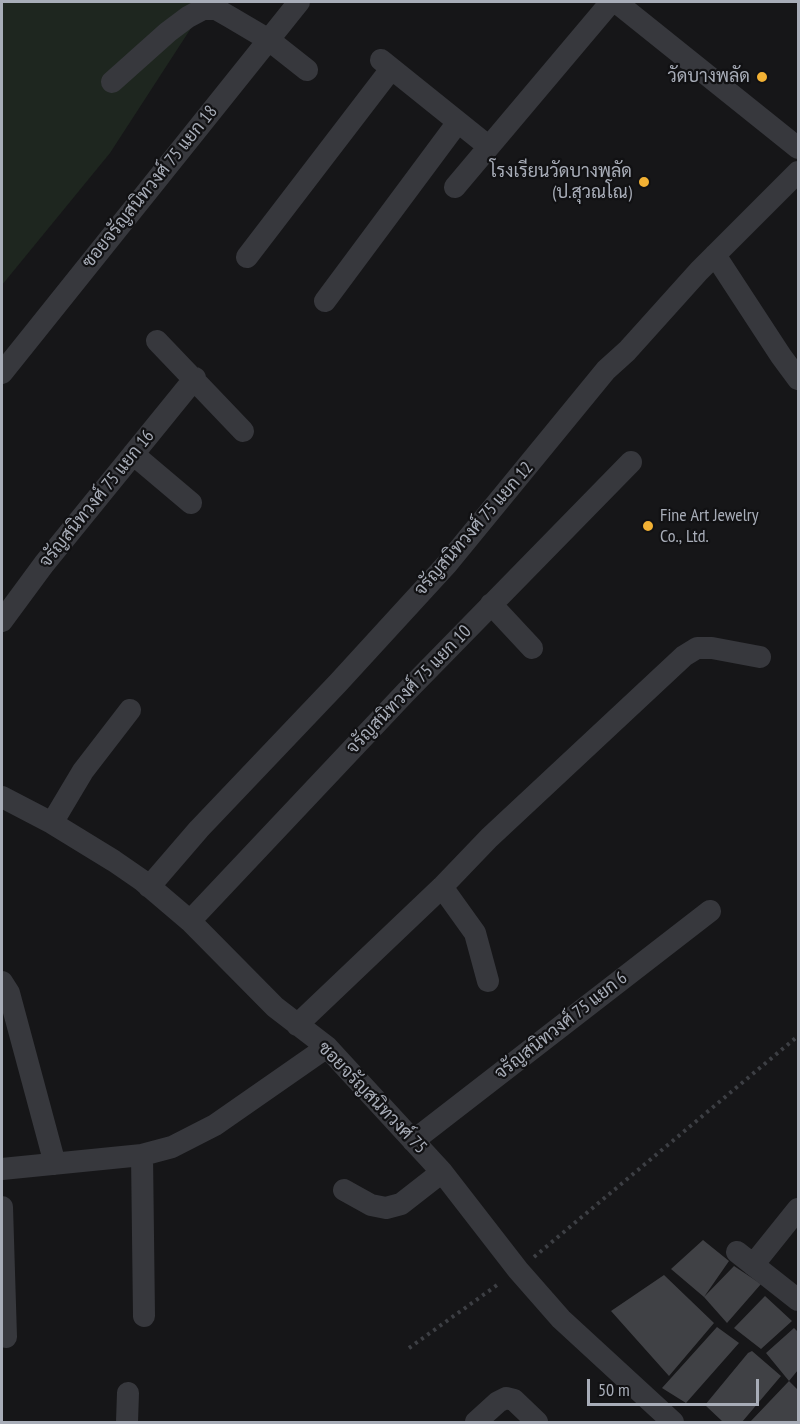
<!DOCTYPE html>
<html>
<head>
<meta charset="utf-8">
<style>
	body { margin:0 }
	#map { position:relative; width:800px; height:1424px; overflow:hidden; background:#161618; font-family:"PT Sans Narrow",sans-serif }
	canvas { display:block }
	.frame { position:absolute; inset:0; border:3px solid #a8adb8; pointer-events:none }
	.scale { position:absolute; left:587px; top:1379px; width:172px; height:27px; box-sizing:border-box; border:3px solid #a8adb8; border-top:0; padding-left:8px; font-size:18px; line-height:21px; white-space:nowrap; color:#a8adb8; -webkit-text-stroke:4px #111113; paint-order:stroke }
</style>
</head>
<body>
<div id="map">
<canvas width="800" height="1424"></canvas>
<div class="frame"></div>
<div class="scale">50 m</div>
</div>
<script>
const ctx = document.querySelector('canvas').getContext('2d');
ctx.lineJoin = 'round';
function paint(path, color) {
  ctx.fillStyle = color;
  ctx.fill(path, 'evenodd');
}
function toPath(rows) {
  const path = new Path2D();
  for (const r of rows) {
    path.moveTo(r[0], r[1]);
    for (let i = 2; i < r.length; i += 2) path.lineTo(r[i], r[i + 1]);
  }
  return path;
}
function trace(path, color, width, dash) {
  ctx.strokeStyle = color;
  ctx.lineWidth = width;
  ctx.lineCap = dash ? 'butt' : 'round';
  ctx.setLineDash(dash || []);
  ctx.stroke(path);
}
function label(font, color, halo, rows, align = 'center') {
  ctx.font = font + ' "PT Sans Narrow",Sarabun,sans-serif';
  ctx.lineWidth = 4.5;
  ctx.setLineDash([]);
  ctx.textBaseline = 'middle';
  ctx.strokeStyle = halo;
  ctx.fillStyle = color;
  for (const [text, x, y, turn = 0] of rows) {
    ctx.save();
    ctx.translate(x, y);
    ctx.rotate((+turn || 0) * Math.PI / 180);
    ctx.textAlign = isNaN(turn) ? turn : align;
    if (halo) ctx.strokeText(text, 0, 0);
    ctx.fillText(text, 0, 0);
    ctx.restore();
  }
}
const green = toPath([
	[2,2,91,2,93,3,95,2,208,2,110,153,2,285]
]);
const building = toPath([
	[703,1240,729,1261,704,1297,671,1269],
	[734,1266,761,1284,727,1323,704,1297],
	[664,1275,714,1323,669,1376,611,1311],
	[765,1296,792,1321,761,1349,734,1328],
	[717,1327,739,1343,686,1403,662,1388],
	[794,1328,798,1332,798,1370,789,1381,766,1353],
	[752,1351,781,1376,742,1422,723,1422,705,1405,748,1353],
	[789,1381,798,1390,798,1422,750,1422]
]);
const path = toPath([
	[534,1257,798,1036],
	[409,1348,500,1283]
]);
const minor = toPath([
	[616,2,798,148],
	[381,60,488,146],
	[112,82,168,32,188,17,203,9,216,9,230,17,269,40,307,70],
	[455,187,611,2],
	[715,255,781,356,798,379],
	[247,257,391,69],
	[325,301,458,122],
	[157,341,243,431],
	[2,373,299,2],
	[133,454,191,503],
	[491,604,532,648],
	[2,621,44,564,195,378],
	[2,797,52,823,114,861,143,881,190,921,275,1007,327,1047,442,1172,518,1270,561,1319,673,1422],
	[52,823,83,771,130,710],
	[149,887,199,829,338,683,447,564,606,370,627,351,699,271,798,172],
	[442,887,475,933,488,981],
	[190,921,406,692,631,462],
	[2,982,9,993,55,1164],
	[297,1025,442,887,489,838,684,656,697,648,712,648,760,657],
	[413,1141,710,911],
	[142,1155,144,1316],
	[2,1169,142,1155,172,1147,215,1125,327,1047],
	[344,1190,371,1205,386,1208,401,1204,442,1172],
	[2,1207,6,1337],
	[737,1252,798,1300],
	[753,1265,798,1209],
	[127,1422,128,1393],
	[476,1422,498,1402,506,1398,514,1400,537,1422]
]);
const markers = [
	[762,77,6,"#f2b134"],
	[644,182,6,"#f2b134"],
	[648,526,6,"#f2b134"]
];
const poiNames = [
	["วัดบางพลัด",750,77],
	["โรงเรียนวัดบางพลัด",632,172],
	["(ป.สุวณโณ)",632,193],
	["Fine Art Jewelry",660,516,"left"],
	["Co., Ltd.",660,537,"left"]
];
const streetNames = [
	["ซอยจรัญสนิทวงศ์ 75 แยก 18",150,187,-51],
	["จรัญสนิทวงศ์ 75 แยก 16",97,499,-51],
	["จรัญสนิทวงศ์ 75 แยก 12",474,529,-49],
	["จรัญสนิทวงศ์ 75 แยก 10",409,690,-46],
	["จรัญสนิทวงศ์ 75 แยก 6",561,1026,-38],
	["ซอยจรัญสนิทวงศ์ 75",372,1098,46]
];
paint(green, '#1e261f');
paint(building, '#404145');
trace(path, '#3d3f44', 4, [3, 4.5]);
trace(minor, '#37383d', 22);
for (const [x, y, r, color] of markers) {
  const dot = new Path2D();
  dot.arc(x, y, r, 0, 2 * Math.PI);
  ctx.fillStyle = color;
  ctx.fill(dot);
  trace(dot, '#111113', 2);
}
label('18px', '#a8adb8', '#111113', poiNames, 'right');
label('18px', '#a8adb8', '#111113', streetNames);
</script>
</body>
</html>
